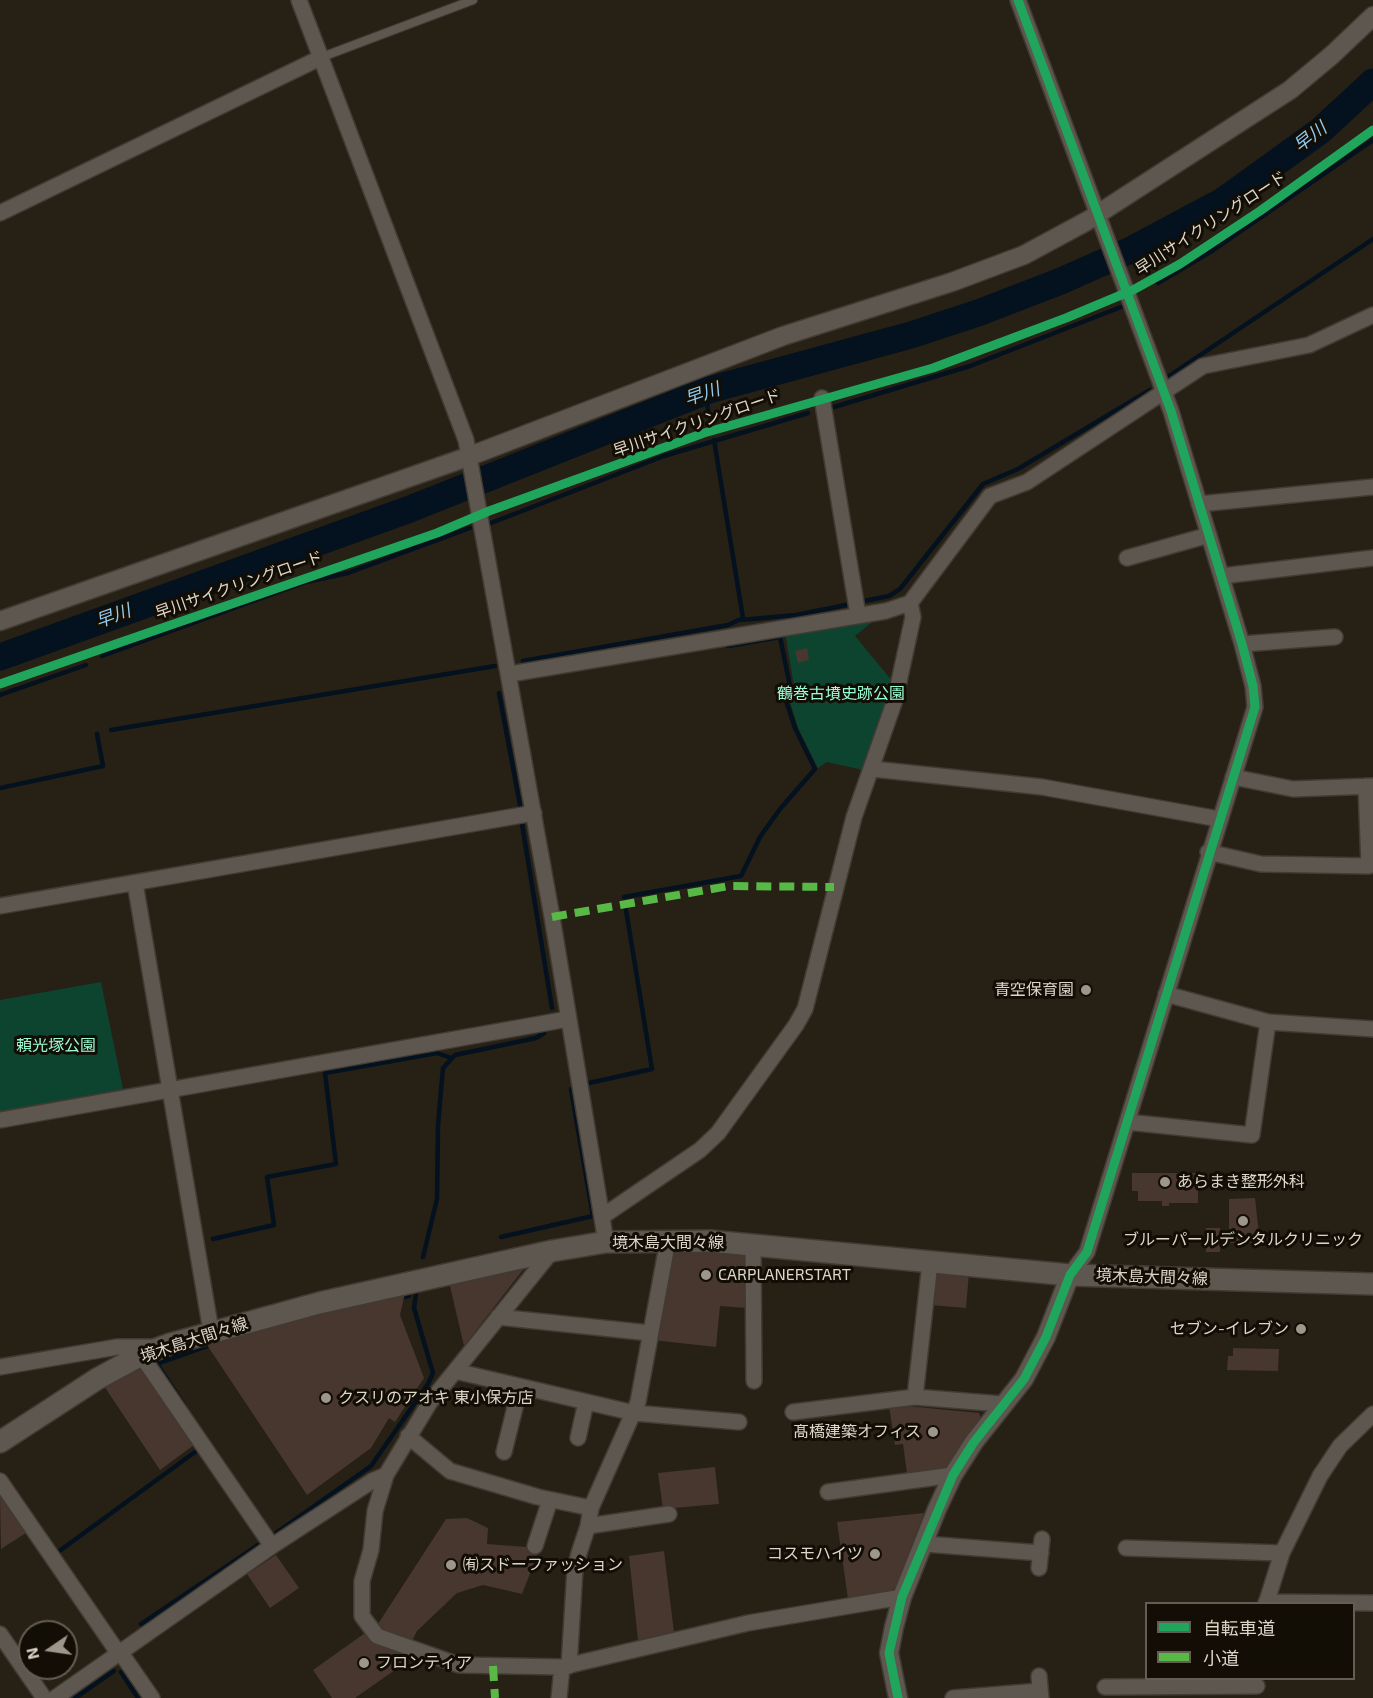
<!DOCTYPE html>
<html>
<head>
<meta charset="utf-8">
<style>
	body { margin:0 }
	#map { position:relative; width:1373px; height:1698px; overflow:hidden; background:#272015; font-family:"Exo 2","Noto Sans JP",sans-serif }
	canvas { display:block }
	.legend { position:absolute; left:1145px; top:1602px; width:210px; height:78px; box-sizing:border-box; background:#120d05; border:2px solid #635d53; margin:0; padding:8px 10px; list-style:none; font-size:18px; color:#ddd6c9 }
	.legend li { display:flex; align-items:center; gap:12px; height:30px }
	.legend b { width:30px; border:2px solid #635d53 }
	.north { position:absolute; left:18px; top:1620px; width:60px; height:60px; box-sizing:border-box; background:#120d05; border:2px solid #635d53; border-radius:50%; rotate:257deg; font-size:16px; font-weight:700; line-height:24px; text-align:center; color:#ddd6c9 }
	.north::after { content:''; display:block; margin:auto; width:21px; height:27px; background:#9d968a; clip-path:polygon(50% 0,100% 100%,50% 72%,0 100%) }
</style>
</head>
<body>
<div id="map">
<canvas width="1373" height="1698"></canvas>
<ul class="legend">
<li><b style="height:8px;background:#20a55d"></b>自転車道</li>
<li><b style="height:8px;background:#58b947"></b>小道</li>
</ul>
<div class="north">N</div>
</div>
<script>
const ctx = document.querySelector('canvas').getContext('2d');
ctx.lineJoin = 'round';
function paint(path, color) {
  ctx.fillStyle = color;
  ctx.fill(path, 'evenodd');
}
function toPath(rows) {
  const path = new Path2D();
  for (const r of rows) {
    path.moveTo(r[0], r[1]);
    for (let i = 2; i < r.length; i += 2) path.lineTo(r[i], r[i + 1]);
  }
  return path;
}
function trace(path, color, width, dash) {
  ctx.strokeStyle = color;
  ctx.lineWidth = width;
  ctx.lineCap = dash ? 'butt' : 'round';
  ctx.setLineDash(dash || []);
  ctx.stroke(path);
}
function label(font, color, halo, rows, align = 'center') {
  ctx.font = font + ' "Exo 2","Noto Sans JP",sans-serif';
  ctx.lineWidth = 6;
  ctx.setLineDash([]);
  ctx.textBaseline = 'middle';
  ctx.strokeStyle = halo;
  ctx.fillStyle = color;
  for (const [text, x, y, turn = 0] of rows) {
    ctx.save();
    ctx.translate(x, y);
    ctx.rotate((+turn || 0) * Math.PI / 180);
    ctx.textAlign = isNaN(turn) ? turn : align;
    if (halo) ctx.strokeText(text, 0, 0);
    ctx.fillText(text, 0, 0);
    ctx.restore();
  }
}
const green = toPath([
	[877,618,855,636,893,682,863,770,827,762,818,768,799,730,788,696,794,686,785,632],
	[101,982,123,1089,0,1112,0,1000]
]);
const stream = toPath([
	[1158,283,1212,251,1373,140],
	[1169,376,1373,239],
	[705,391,709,416],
	[834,407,970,366,1121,307],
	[491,523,664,456,808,413],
	[864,601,889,596,900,589,983,484,1018,469,1150,390],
	[741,620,796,615,846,605],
	[102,656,306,582,348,573,470,528],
	[523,661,728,625,743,618,714,440],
	[499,693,520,805],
	[0,695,86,665],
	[111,730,495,666],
	[0,788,103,766,97,734],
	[522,824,552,1008],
	[624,897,741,876,760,837,780,809,815,769,795,728,784,694,790,686,780,637,728,646],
	[589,1083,652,1069,626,910],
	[501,1237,593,1216,571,1089],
	[213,1239,274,1225,267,1177,336,1164,325,1073,437,1053,451,1058],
	[423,1257,437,1199,438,1125,443,1068,455,1055,536,1038,544,1033],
	[399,1298,409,1296],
	[184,1405,157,1364,213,1344],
	[276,1533,371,1466,428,1384,433,1373,414,1308,416,1293],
	[58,1552,199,1449],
	[141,1624,258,1545],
	[121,1672,138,1698],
	[75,1698,114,1671]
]);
const river = toPath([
	[0,657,410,509,709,390,911,335,978,313,1061,281,1133,249,1223,201,1320,131,1373,82]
]);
const building = toPath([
	[807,648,809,660,798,663,795,651],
	[1132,1173,1198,1173,1198,1203,1169,1203,1169,1206,1162,1206,1162,1201,1138,1201,1138,1191,1132,1191],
	[1255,1198,1260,1243,1229,1243,1229,1199],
	[1206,1228,1220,1228,1220,1252,1206,1252],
	[672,1247,745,1251,747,1308,720,1306,716,1347,652,1340],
	[529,1262,464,1346,449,1282],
	[944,1270,969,1273,966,1308,931,1305,934,1278],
	[405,1293,400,1315,424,1378,395,1422,389,1418,371,1448,307,1495,205,1342],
	[1233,1348,1279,1349,1278,1371,1227,1370,1228,1356,1233,1356],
	[142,1365,194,1445,160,1470,104,1386],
	[897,1405,979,1413,982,1420,948,1468,907,1474,903,1444,895,1445,889,1406],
	[715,1467,719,1504,663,1509,658,1473],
	[3,1494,29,1531,1,1549,0,1496],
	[924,1513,896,1587,888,1593,848,1599,837,1522],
	[467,1518,488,1528,487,1544,540,1548,522,1594,483,1585,457,1593,417,1631,411,1643,377,1629,376,1627,446,1519],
	[664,1551,674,1632,638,1640,629,1556],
	[276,1555,299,1588,270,1608,247,1574],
	[365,1633,415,1656,355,1698,332,1698,313,1670]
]);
const service = toPath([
	[322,57,473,0]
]);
const minor = toPath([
	[299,0,466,440,552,917,606,1242],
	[1018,0,1171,411,1242,644,1253,686,1255,707,1087,1252,1070,1275],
	[0,213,322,57],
	[822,398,858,615],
	[1199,504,1373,487],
	[1127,558,1209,535],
	[1222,576,1373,558],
	[1242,644,1335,637],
	[510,674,886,611,910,603],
	[873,769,1042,787,1219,819],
	[1233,777,1293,789,1373,786],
	[1208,852,1261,864,1369,866,1366,786],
	[135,883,211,1331],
	[0,906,534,813],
	[1166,994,1268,1022,1373,1029],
	[0,1120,568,1019],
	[1127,1122,1252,1135,1268,1022],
	[603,1216,700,1150,718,1133,796,1025,805,1009,854,817,895,700,913,617,910,603,990,496,1027,482,1203,366,1309,345,1373,315],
	[753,1245,754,1381],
	[498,1317,650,1333],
	[141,1355,272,1546],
	[0,1367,117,1347,151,1347],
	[455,1371,634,1413,739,1422],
	[915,1397,930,1263],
	[793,1412,915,1397,1002,1404],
	[408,1436,450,1471,538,1497,591,1508],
	[578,1438,586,1402],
	[504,1452,520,1387],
	[386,1475,375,1511,371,1550,362,1581,362,1616,377,1636,459,1665,562,1667,748,1623,902,1597],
	[0,1481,119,1654],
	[828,1492,953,1475],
	[588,1526,669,1514],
	[925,1544,1041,1553],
	[535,1546,550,1500],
	[1126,1548,1282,1553],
	[1039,1568,1042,1539],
	[1266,1602,1373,1603],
	[1266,1604,1282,1553,1320,1476,1340,1446,1373,1414],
	[0,1634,44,1698],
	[121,1653,152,1698],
	[569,1666,575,1569,579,1553,588,1526,591,1508,638,1402,668,1240],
	[1039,1676,1041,1698],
	[1105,1687,1257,1686],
	[55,1698,272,1546,372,1481,386,1475,430,1402,552,1251],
	[559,1698,562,1667],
	[953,1698,1040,1691]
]);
const tertiary = toPath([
	[0,621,470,456,783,336,952,282,1024,255,1087,221,1290,90,1332,55,1373,16],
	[898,1698,889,1653,894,1627,902,1597,937,1509,953,1475,974,1442,1024,1379,1046,1337,1070,1275]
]);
const secondary = toPath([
	[0,1442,97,1379,141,1355,170,1344,319,1303,552,1251,606,1242,710,1241,1070,1275,1373,1284]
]);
const quiet = toPath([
	[552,917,729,886,834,887],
	[493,1666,495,1698]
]);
const cycleway = toPath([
	[0,684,437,533,489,511,704,433,933,368,1066,318,1133,290,1180,264,1260,211,1373,130],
	[898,1698,889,1653,902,1597,953,1475,974,1442,1024,1379,1046,1337,1070,1275,1087,1252,1255,707,1253,686,1242,644,1171,411,1018,0]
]);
const markers = [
	[1086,990,6,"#9d968a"],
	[1165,1182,6,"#9d968a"],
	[1243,1221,6,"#9d968a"],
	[706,1275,6,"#9d968a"],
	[1301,1329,6,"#9d968a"],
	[326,1398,6,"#9d968a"],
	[933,1432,6,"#9d968a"],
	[875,1554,6,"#9d968a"],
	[451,1565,6,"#9d968a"],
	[364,1663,6,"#9d968a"]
];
const streetNames = [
	["早川サイクリングロード",1211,223,-33],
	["早川サイクリングロード",697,423,-19],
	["早川サイクリングロード",239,585,-19],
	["境木島大間々線",668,1243],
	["境木島大間々線",1152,1277,2],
	["境木島大間々線",194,1340,-18]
];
const parkNames = [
	["鶴巻古墳史跡公園",841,694],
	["頼光塚公園",56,1046]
];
const poiNames = [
	["青空保育園",1074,990,"right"],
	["あらまき整形外科",1177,1182],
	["ブルーパールデンタルクリニック",1243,1240,"center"],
	["CARPLANERSTART",718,1275],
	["セブン-イレブン",1289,1329,"right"],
	["クスリのアオキ 東小保方店",338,1398],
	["髙橋建築オフィス",921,1432,"right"],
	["コスモハイツ",863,1554,"right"],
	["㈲スドーファッション",463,1565],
	["フロンティア",376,1663]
];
const waterNames = [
	["早川",1310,137,-38],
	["早川",702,394,-19],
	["早川",113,616,-20]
];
paint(green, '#0c4430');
trace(stream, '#04111e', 4.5);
trace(river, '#04111e', 27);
paint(building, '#47372e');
trace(service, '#413b33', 10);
trace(minor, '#413b33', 18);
trace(tertiary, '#413b33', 21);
trace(secondary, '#413b33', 24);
trace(service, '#5d574f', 8);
trace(minor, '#5d574f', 15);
trace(tertiary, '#5d574f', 18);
trace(secondary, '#5d574f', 21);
trace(quiet, '#58b947', 8, [15, 8]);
trace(cycleway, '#20a55d', 9);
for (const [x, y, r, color] of markers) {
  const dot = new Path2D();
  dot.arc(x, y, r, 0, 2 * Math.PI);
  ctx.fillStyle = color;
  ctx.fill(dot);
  trace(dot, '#120d05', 2);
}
label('16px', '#ddd6c9', '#120d05', streetNames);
label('16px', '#98fcd1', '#120d05', parkNames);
label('16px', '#ddd6c9', '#120d05', poiNames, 'left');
label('italic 18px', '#8fcbf2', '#120d05', waterNames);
</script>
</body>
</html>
